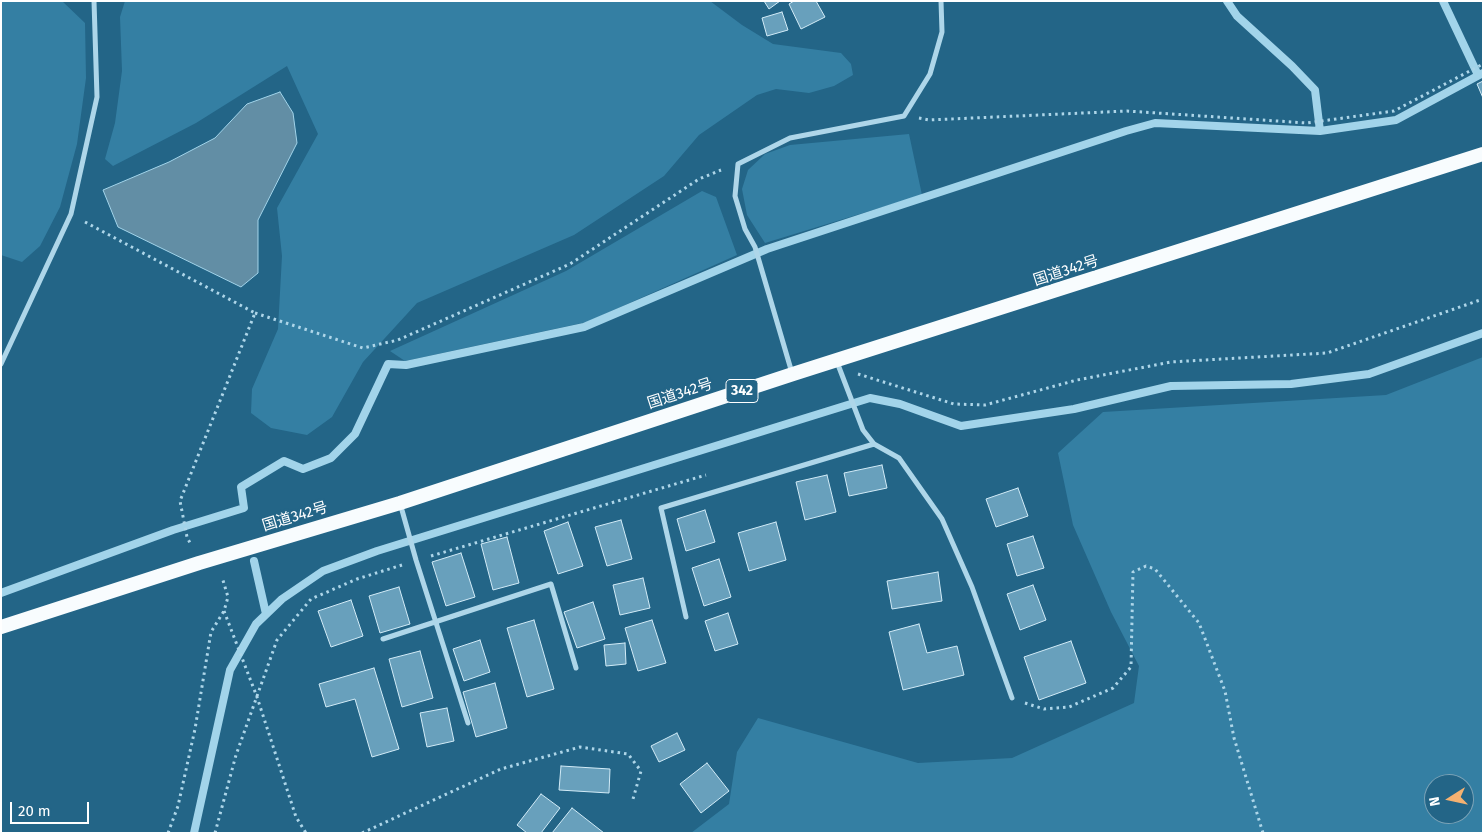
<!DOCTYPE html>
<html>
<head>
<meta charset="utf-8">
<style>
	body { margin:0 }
	#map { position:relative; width:1484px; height:834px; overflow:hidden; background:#236587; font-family:"Fira Sans",sans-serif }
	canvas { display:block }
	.frame { position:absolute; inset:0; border:2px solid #fff; pointer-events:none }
	.north { position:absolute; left:1424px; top:774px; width:50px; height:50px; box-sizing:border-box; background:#236587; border:1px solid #7ba3b7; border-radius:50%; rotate:260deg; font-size:14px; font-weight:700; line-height:20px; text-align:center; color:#fff }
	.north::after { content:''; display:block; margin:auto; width:18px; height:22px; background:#f4b171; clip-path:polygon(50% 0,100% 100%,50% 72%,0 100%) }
	.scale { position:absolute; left:10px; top:802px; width:79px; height:22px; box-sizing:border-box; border:2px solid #fff; border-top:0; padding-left:6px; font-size:15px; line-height:18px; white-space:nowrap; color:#fff; -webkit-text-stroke:4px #236587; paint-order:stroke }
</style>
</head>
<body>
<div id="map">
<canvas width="1484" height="834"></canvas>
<div class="frame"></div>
<div class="north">N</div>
<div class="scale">20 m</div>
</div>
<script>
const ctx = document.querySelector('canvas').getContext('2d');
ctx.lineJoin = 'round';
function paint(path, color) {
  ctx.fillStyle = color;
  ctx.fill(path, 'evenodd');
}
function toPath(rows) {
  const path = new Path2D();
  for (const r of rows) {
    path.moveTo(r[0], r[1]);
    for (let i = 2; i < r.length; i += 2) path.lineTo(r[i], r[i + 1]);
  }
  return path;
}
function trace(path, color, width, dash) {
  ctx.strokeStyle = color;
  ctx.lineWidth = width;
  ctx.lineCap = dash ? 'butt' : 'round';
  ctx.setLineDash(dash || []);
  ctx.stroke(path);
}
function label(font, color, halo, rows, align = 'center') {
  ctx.font = font + ' "Fira Sans","Noto Sans JP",sans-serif';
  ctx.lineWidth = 5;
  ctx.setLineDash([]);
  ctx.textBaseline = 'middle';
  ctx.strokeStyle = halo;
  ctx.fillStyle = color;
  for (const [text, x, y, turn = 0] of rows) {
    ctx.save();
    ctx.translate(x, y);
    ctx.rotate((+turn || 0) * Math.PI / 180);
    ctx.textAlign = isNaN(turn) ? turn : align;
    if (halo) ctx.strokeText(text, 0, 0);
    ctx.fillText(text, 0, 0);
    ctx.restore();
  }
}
const green = toPath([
	[1,1,62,1,85,23,86,78,77,144,60,207,40,246,22,262,1,255],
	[125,1,710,1,742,25,773,44,841,53,851,64,853,75,834,86,809,93,776,89,757,95,699,135,664,176,574,235,417,303,363,362,332,417,307,435,271,428,251,413,252,389,278,329,282,256,277,208,318,134,287,66,196,123,113,166,105,159,115,123,122,71,120,17],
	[909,134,922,195,765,243,747,215,742,189,748,170,765,154,790,145],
	[702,191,716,197,737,255,587,322,405,361,390,351,566,271],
	[1483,357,1483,833,691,833,729,804,737,752,758,718,918,763,1012,758,1134,703,1139,666,1111,612,1073,525,1058,453,1103,412,1386,395],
	[1434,784,1464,784,1464,814,1434,814]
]);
const water = toPath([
	[280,92,293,113,297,143,258,220,258,273,241,287,118,227,103,190,169,162,215,138,247,104,280,92]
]);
const stream = toPath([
	[1227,1,1237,16,1292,66,1315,90,1320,131],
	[1443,1,1478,75],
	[254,561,266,614],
	[1,593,173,530,244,508,241,487,284,461,303,469,331,458,355,434,388,364,406,365,584,327,767,249,1126,131,1155,123,1320,131,1396,120,1483,73],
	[194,833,230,670,256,624,282,599,323,571,377,551,870,398,900,404,961,426,1074,409,1171,386,1291,384,1369,374,1483,333]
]);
const building = toPath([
	[764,1,780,1,769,9,764,1],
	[794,1,816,1,825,17,801,29,789,4,794,1],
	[782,12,788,30,767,36,762,18,782,12],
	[1483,81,1483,98,1477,84,1483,81],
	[882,465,887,488,849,496,844,473,882,465],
	[827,475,836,512,805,520,796,482,827,475],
	[1018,488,1028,516,996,527,986,499,1018,488],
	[705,510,715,542,686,551,677,519,705,510],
	[621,520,632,559,607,566,595,527,621,520],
	[568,522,583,566,558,574,544,531,568,522],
	[776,522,786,560,749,571,738,533,776,522],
	[1033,536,1044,568,1017,576,1007,544,1033,536],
	[507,537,519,583,493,590,481,544,507,537],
	[461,553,475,597,446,606,432,562,461,553],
	[719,559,731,597,704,606,692,568,719,559],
	[938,572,942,601,892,609,887,581,938,572],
	[643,578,650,608,620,615,613,585,643,578],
	[1033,585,1046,620,1020,630,1007,594,1033,585],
	[399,587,410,624,380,633,369,596,399,587],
	[351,600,363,636,331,647,318,611,351,600],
	[593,602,605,639,577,648,564,612,593,602],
	[728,613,738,644,715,651,705,621,728,613],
	[534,620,554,689,527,697,507,628,534,620],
	[652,620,666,663,638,671,625,628,652,620],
	[919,624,927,653,957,646,964,675,903,690,889,632,919,624],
	[480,640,490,672,464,681,453,649,480,640],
	[1071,641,1086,683,1039,700,1024,657,1071,641],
	[625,643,626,664,606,666,604,645,625,643],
	[420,651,433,698,402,707,389,659,420,651],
	[374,668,399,749,372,757,355,699,326,707,319,684,374,668],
	[495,683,507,728,476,737,463,692,495,683],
	[447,708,454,741,427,747,420,713,447,708],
	[677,733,685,750,659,762,651,746,677,733],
	[707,763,729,791,701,813,680,784,707,763],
	[561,766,610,769,609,793,559,790,561,766],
	[541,794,560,808,541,833,527,833,517,825,541,794],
	[572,808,604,833,552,833,572,808]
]);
const path = toPath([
	[919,118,929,120,1127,111,1307,123,1394,111,1483,64],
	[85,222,255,313,180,501,187,537,191,545],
	[255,313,363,348,398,340,570,264,699,179,721,170],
	[858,374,954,404,985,405,1077,380,1171,362,1327,353,1483,299],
	[431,556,706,475],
	[224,611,257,697,296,817,306,833],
	[1025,703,1044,709,1069,707,1113,688,1131,667,1133,572,1146,566,1155,569,1199,623,1225,691,1234,738,1263,833],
	[168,833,178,806,195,729,211,632,224,611,228,597,222,577],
	[215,833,236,755,277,640,311,599,357,579,402,565],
	[362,833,501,769,580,747,628,754,641,771,633,799]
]);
const minor = toPath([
	[837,362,863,430,874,444],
	[1,364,71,214,97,97,94,1],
	[792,373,755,247,745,229,735,196,738,164,790,138,904,116,930,74,942,32,941,1],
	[400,503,416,560,468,723],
	[686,617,661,508,874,444,899,458,942,519,972,587,1012,698],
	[383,639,551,584,576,668]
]);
const trunk = toPath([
	[1,627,199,563,400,503,793,374,1483,154]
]);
const shields = [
	[742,391,32]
];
const shieldNames = [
	["342",742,391]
];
const streetNames = [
	["国道342号",1066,271,-18],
	["国道342号",680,394,-18],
	["国道342号",295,517,-17]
];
paint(green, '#347fa3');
paint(water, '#628ea5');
trace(water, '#a2d4ea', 1);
trace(stream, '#a2d4ea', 8);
paint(building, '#68a0bc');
trace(building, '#d2ebf7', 1);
trace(path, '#aed6e9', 3, [2.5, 4]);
trace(minor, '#aed6e9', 5);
trace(trunk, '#f8fcfe', 14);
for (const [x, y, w] of shields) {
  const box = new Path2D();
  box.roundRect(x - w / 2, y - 11.5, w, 23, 4);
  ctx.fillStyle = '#236587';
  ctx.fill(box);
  trace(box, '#fff', 1);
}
label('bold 14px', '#fff', null, shieldNames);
label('15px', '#fff', '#236587', streetNames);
</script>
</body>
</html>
